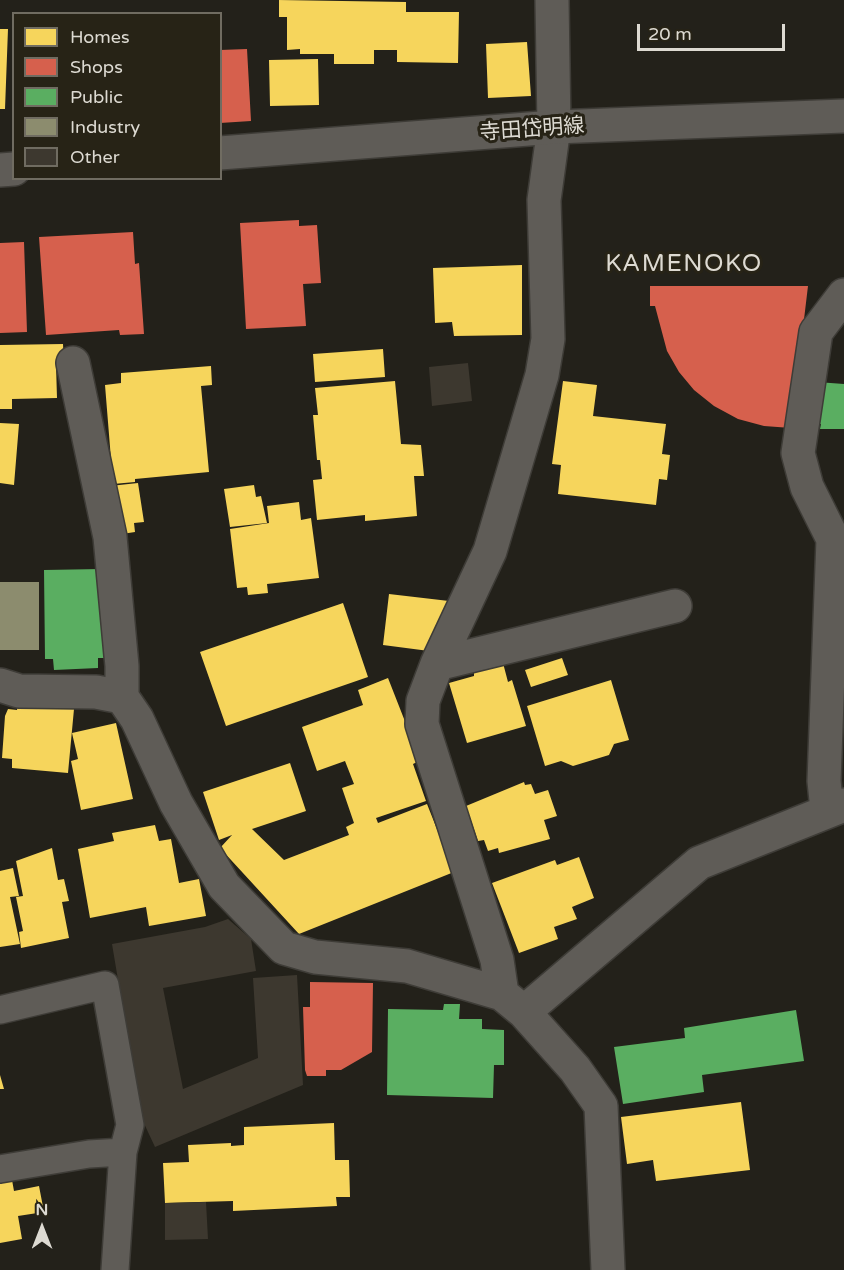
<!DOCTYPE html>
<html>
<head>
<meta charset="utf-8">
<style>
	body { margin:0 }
	#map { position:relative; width:844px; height:1270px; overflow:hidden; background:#23211a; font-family:"Varela Round",sans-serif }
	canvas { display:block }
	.legend { position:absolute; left:12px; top:12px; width:210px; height:168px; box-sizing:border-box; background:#272316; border:2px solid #706c61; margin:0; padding:8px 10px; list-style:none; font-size:18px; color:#dddad2 }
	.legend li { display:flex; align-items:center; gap:12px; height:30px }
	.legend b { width:30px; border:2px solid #706c61 }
	.north { position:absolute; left:12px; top:1198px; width:60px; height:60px; -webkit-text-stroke:4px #272316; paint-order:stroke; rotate:0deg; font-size:16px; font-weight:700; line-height:24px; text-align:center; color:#dddad2 }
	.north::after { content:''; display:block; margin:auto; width:21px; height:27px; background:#dddad2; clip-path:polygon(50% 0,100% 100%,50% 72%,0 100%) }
	.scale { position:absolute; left:637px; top:24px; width:148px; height:27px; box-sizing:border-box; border:3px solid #dddad2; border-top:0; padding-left:8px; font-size:18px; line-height:21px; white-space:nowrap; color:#dddad2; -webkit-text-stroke:4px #272316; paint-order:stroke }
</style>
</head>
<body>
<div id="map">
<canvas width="844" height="1270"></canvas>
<ul class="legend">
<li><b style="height:16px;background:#f6d55c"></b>Homes</li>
<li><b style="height:16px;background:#d6604d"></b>Shops</li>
<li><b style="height:16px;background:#5aae61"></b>Public</li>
<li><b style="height:16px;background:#8c8c6e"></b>Industry</li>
<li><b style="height:16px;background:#3d382f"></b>Other</li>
</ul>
<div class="north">N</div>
<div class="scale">20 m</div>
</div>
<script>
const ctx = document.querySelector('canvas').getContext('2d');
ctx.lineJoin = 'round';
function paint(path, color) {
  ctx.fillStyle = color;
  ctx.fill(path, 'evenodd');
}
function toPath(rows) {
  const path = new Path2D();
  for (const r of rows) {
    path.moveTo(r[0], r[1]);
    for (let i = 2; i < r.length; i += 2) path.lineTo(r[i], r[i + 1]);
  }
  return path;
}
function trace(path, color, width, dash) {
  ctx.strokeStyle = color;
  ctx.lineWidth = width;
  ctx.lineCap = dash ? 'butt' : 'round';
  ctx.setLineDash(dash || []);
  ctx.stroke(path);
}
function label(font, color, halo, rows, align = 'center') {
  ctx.font = font + ' "Varela Round","Noto Sans JP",sans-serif';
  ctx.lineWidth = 6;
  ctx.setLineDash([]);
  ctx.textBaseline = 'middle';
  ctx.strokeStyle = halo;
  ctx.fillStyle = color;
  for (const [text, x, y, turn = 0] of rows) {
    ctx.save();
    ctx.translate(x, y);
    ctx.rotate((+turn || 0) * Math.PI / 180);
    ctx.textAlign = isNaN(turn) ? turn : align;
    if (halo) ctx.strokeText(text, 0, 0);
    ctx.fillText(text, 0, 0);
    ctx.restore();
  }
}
const homes = toPath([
	[279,0,406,2,406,12,459,12,458,63,397,62,397,50,374,50,374,64,334,64,334,54,300,54,300,49,287,50,287,17,279,17],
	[0,29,8,29,5,109,0,109],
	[527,42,531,96,488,98,486,44],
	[318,59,319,105,270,106,269,60],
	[522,265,522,335,454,336,452,322,435,323,433,268],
	[63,344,64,365,56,365,57,398,12,399,12,409,0,409,0,345],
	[383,349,385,377,315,382,313,354],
	[211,366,212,385,201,386,209,472,135,479,135,482,113,484,105,385,121,383,121,373],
	[395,381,401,444,421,445,424,476,414,476,417,516,365,521,365,515,317,520,313,480,322,479,320,460,317,460,313,415,318,415,315,388],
	[563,381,597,385,593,416,666,424,662,454,670,455,667,480,659,479,656,505,558,494,561,465,552,464],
	[0,423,19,424,14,485,0,483],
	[138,483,144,522,134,523,135,532,122,534,110,486],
	[254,485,256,497,261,496,267,523,230,527,224,489],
	[299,502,301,520,311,518,319,578,267,584,268,593,248,595,247,587,237,588,230,529,269,523,267,506],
	[389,594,449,601,429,651,383,645],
	[343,603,368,677,226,726,200,652],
	[562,658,568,675,531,687,525,670],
	[503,663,508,682,512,680,526,726,467,743,449,683,474,676,474,672],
	[388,678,406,724,411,723,419,761,413,764,426,801,376,818,378,823,427,804,454,872,299,934,220,848,232,835,219,840,203,792,290,763,306,811,252,829,284,860,349,835,346,827,354,823,342,788,354,784,345,761,317,771,302,727,363,705,358,690],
	[611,680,629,740,614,744,609,755,573,766,561,761,545,766,527,706],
	[18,703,74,709,68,773,12,768,12,759,2,758,5,716,8,709,17,710],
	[116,723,133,799,81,810,71,761,78,759,72,733],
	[524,782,525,785,531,784,535,794,548,790,557,816,544,820,550,839,499,853,498,848,488,851,484,840,478,841,466,806],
	[155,825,159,841,171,839,179,883,199,879,206,916,149,926,146,907,90,918,78,849,114,841,112,833],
	[52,848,58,880,64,879,69,901,62,902,69,938,21,948,19,932,23,931,16,897,23,896,16,861],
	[579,857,594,898,572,907,577,919,554,927,558,939,519,953,492,883,555,860,557,865],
	[13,868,19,896,10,897,20,944,0,947,0,871],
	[0,1075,4,1089,0,1089],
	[741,1102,750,1170,656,1181,653,1160,627,1164,621,1117],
	[334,1123,335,1160,349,1160,350,1197,336,1197,337,1206,233,1211,233,1201,165,1203,163,1163,189,1162,188,1145,231,1143,231,1146,244,1145,244,1127],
	[12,1180,14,1191,39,1186,44,1212,18,1216,22,1239,0,1243,0,1182]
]);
const shops = toPath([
	[247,49,251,121,220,123,220,50],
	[299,220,299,226,317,225,321,283,303,284,306,326,246,329,240,223],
	[133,232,135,264,139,263,144,334,120,335,119,330,46,335,39,237],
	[24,242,27,332,0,333,0,243],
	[650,286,808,286,791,428,764,426,738,419,714,406,694,390,679,372,667,351,655,306,650,306],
	[310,982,373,983,372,1052,341,1070,326,1070,326,1076,307,1076,305,1070,303,1007,310,1007]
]);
const public = toPath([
	[817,382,844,384,844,429,820,429,821,424,812,424],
	[101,569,105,658,98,658,98,668,54,670,53,659,45,659,44,570],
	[444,1004,460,1004,459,1019,482,1019,482,1029,504,1030,504,1065,494,1065,493,1098,387,1095,388,1009,443,1010],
	[796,1010,804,1061,702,1075,704,1092,623,1104,614,1047,685,1038,684,1028]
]);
const industry = toPath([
	[0,582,39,582,39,650,0,650]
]);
const building = toPath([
	[468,363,472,401,432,406,429,367],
	[228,919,251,939,256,971,163,988,183,1089,258,1058,253,978,297,975,303,1085,155,1147,141,1117,112,944,205,927],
	[206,1202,208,1239,165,1240,165,1203]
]);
const lane = toPath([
	[0,1010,105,985,130,1125,123,1152,115,1270],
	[0,1169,89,1154,123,1152]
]);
const street = toPath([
	[73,363,110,537,122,666,122,697],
	[437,664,675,606],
	[0,685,19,691,96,692,122,697,137,719,176,803,224,886,284,948,315,957,407,966,502,994,524,1012,575,1069,601,1106,608,1270],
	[827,810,824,781,833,539,807,487,798,453,816,332,844,295],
	[502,994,497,960,422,724,423,701,437,664,490,551,542,375,548,339,544,200,554,127,552,0],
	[524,1012,699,863,844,805]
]);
const secondary = toPath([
	[220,153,554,127,844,116],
	[0,170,14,169]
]);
const streetNames = [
	["寺田岱明線",532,130,-4]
];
const quarterNames = [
	["KAMENOKO",684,265]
];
paint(homes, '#f6d55c');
paint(shops, '#d6604d');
paint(public, '#5aae61');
paint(industry, '#8c8c6e');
paint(building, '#3d382f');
trace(lane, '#3e3c37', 30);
trace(street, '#3e3c37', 36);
trace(secondary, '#3e3c37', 36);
trace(lane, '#5f5c57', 27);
trace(street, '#5f5c57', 33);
trace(secondary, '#5f5c57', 33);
label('21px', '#dddad2', '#272316', streetNames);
ctx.letterSpacing = '1.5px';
label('24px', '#dddad2', '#272316', quarterNames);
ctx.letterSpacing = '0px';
</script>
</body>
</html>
